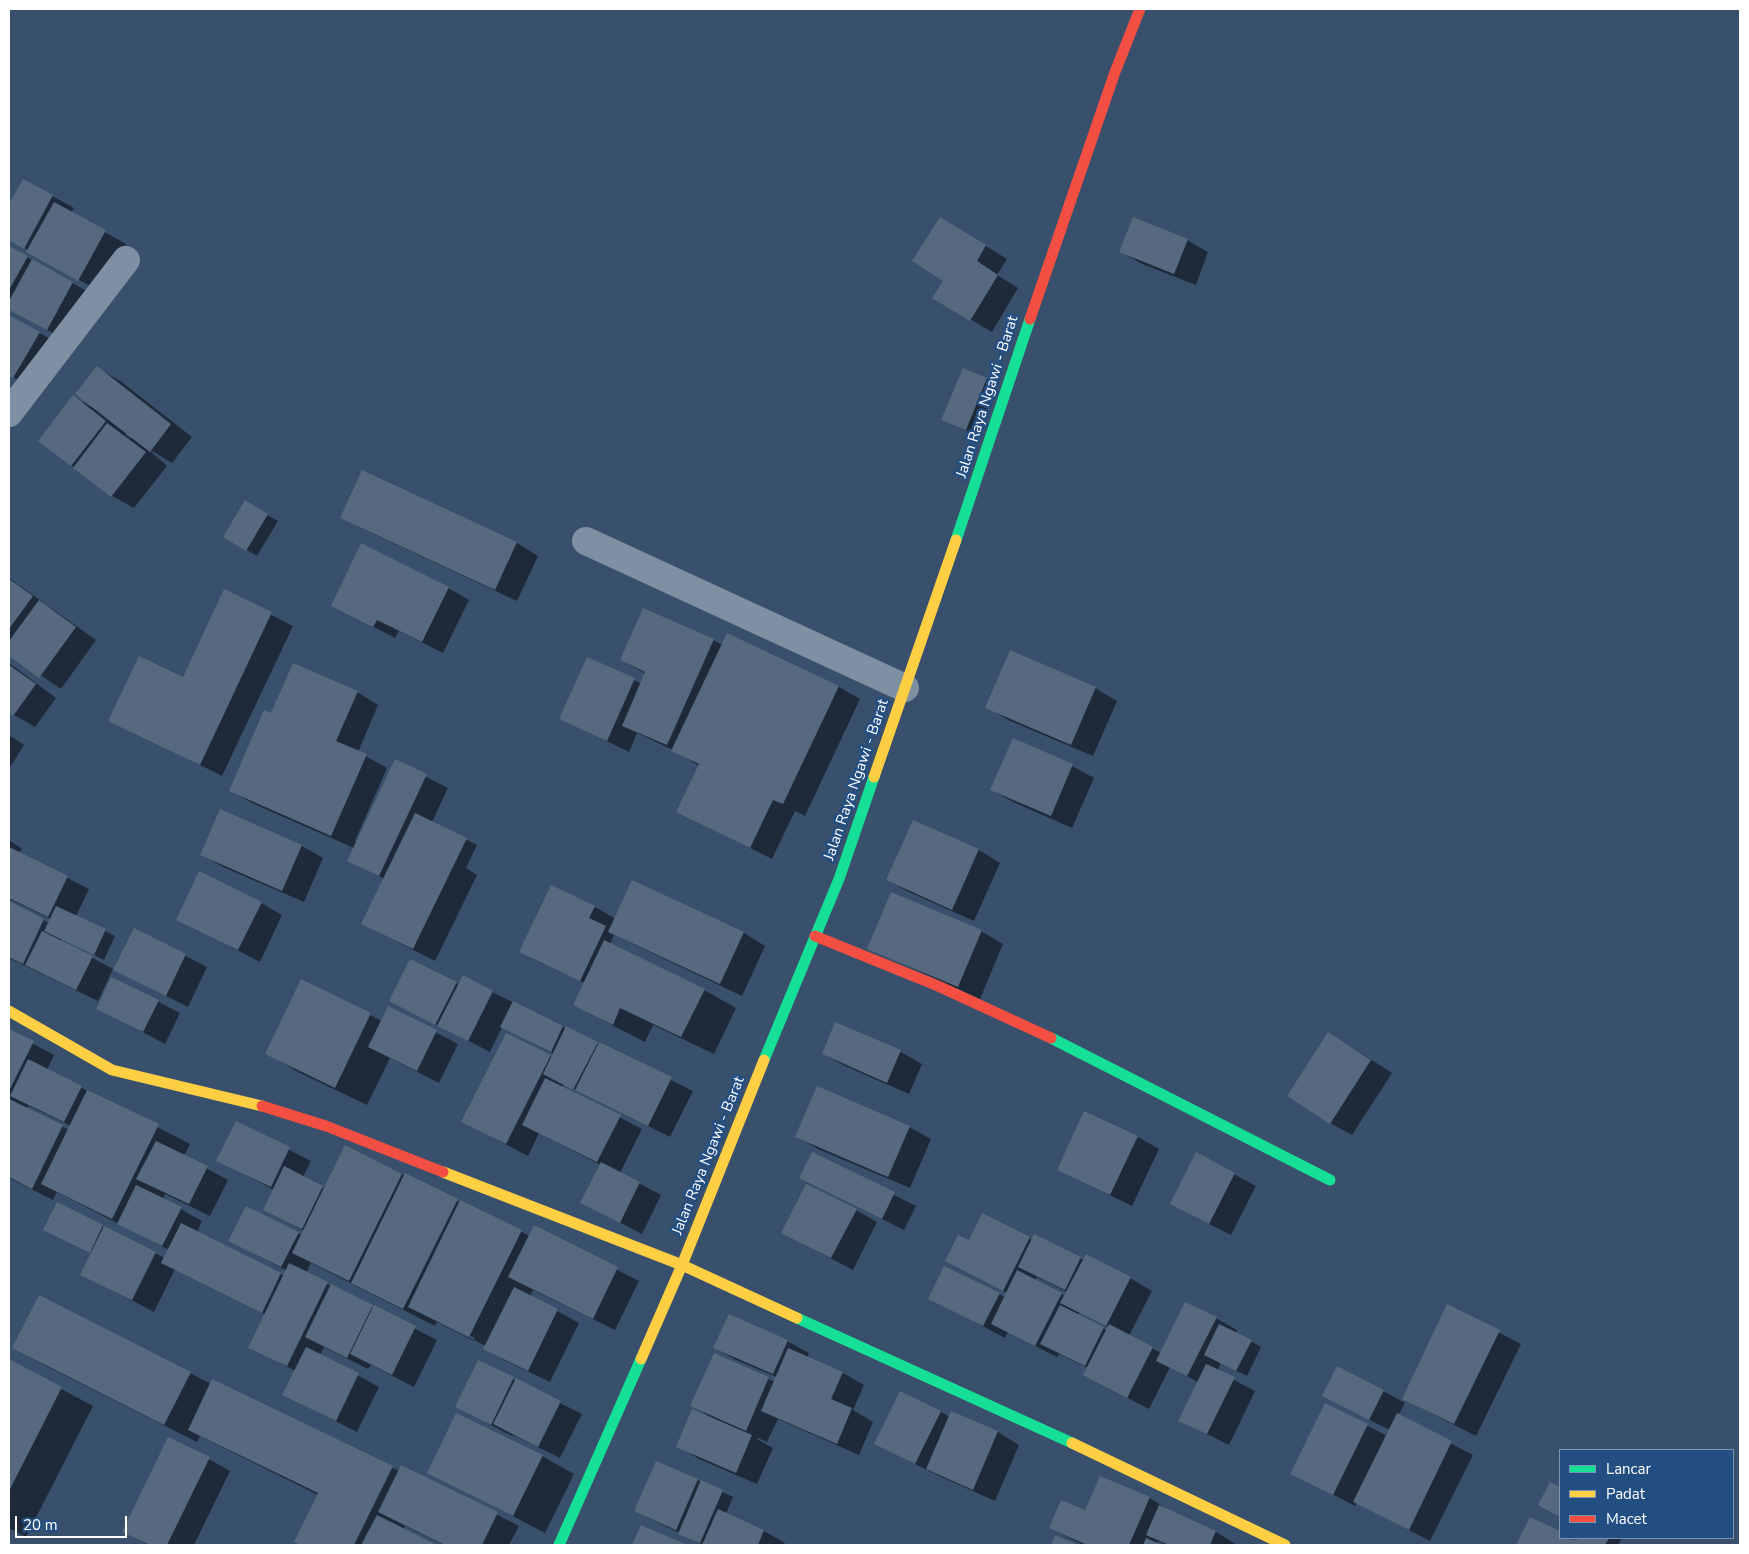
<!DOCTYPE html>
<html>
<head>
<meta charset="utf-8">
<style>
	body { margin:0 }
	#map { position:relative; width:1749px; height:1554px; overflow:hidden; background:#39506c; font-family:"Nunito Sans",sans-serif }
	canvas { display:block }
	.frame { position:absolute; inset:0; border:10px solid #fff; pointer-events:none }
	.legend { position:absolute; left:1559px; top:1449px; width:175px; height:90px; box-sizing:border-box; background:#234e82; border:1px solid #7b95b4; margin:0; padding:6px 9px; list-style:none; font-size:15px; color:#fff }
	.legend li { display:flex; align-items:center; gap:10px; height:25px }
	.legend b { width:25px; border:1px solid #7b95b4 }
	.scale { position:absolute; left:15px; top:1516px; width:112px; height:22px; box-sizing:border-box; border:2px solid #fff; border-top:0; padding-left:6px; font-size:15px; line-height:18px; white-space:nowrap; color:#fff; -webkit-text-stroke:4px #234e82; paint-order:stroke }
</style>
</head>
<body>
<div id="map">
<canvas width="1749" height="1554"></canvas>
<div class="frame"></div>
<ul class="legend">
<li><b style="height:6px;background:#16e098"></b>Lancar</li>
<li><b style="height:6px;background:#ffcf43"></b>Padat</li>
<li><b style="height:6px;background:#f24e42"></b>Macet</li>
</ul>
<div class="scale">20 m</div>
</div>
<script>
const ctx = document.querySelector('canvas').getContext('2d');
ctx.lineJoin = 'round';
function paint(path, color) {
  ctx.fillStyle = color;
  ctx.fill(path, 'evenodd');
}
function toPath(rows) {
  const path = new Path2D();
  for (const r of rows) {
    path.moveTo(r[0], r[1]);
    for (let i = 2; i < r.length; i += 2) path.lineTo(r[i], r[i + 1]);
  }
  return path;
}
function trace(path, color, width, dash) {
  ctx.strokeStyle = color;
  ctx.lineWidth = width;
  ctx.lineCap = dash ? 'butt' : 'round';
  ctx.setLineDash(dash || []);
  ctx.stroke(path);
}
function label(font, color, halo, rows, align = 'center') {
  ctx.font = font + ' "Nunito Sans",sans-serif';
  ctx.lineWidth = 5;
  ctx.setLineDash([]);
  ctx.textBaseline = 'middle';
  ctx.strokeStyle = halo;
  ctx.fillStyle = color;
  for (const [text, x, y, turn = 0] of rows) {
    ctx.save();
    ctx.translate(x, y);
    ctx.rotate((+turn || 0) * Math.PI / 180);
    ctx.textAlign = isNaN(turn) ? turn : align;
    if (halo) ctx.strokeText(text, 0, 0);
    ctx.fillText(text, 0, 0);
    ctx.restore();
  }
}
const shadow = toPath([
	[23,180,74,208,71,213,126,244,100,292,9,239,9,206],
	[961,231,1007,259,997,275,1018,288,992,332,934,298,945,280],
	[1187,240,1208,252,1196,285,1142,264,1120,251],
	[9,247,94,295,69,342,9,309],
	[9,316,61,345,35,390,9,375],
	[97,368,119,380,192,437,172,463,147,448,167,466,134,508,112,496,71,465,73,397,92,407],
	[127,433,133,438,133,439,125,435],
	[987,379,997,385,976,435,943,419],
	[363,472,517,543,538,556,517,601,363,529,341,517],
	[245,502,278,521,257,556,224,536],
	[9,578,96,640,61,689,9,654],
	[448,588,469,600,443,653,399,631,395,638,332,605],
	[225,591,293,626,222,776,110,720,183,679],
	[728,635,839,687,860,699,805,816,795,811,772,859,678,812,699,766,673,750,637,733,629,752,560,718,587,658,642,684,646,674,621,660,713,640,723,645],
	[9,663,56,698,35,727,9,712],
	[1095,688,1117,701,1093,756,1008,720,987,707],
	[357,692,378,705,358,752,387,768,355,841,357,842,395,761,448,788,432,822,477,845,466,868,477,875,435,961,362,924,384,879,348,860,354,848,252,803,231,791,272,715],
	[9,735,24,745,9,769],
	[1072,766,1094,778,1072,828,1013,802,992,790],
	[221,811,302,846,323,858,304,902,223,867,202,855],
	[913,821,979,850,1000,863,974,921,909,892,887,880],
	[9,840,22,849,19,853,89,889,76,916,115,936,104,960,62,939,61,941,115,970,135,930,207,967,188,1007,113,969,98,1001,9,958,9,903,49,923,51,919,9,899],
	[633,882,744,933,765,946,742,996,614,935,610,944,704,990,736,1008,714,1054,653,1025,645,1042,606,1022,574,1004,585,983,531,958,595,907,616,919],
	[261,903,282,915,260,962,178,919],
	[981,931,1003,944,980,999,868,948],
	[112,978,180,1013,165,1044,97,1008],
	[302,981,382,1021,389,1008,458,1044,439,1083,390,1058,367,1105,298,1072,267,1053],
	[456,983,492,992,693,1091,670,1137,564,1084,562,1087,642,1129,620,1173,661,1195,642,1234,582,1203,601,1165,539,1133,528,1156,463,1122,506,1034,552,1057,554,1054,502,1027,490,1052,391,1001],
	[836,1024,901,1052,922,1064,909,1094,845,1066,823,1054],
	[9,1031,54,1055,47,1070,190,1144,184,1156,228,1180,210,1216,165,1194,163,1199,202,1221,197,1233,284,1276,287,1271,230,1241,246,1208,302,1235,304,1231,265,1209,274,1190,218,1160,237,1123,311,1161,303,1177,325,1189,346,1147,530,1236,534,1227,639,1281,615,1330,533,1290,530,1296,579,1323,550,1382,506,1361,485,1349,486,1346,437,1322,435,1326,311,1263,306,1273,437,1340,414,1387,371,1365,368,1369,324,1347,320,1355,379,1387,357,1432,284,1395,296,1371,250,1347,266,1315,175,1269,154,1312,82,1274,92,1254,45,1230,57,1204,165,1258,169,1250,57,1192,53,1200,9,1178],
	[29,1106,71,1126,69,1130,27,1109],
	[440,1321,475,1338,474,1341,440,1324],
	[1350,1046,1392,1073,1352,1135,1330,1123],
	[909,1127,931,1139,910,1188,818,1149,796,1136],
	[1138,1137,1159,1149,1132,1206,1058,1170],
	[812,1153,916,1206,904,1230,800,1178],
	[1196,1154,1256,1186,1231,1235,1193,1216],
	[856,1210,877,1222,853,1270,783,1233],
	[983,1215,1032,1240,1130,1278,1152,1291,1129,1336,1161,1353,1216,1318,1237,1330,1236,1333,1261,1347,1247,1376,1221,1363,1217,1371,1255,1391,1229,1445,1179,1420,1198,1382,1170,1367,1149,1409,1106,1387,1088,1368,1059,1354,1057,1357,1008,1332,1005,1338,930,1298,945,1268,1005,1297,1007,1293,946,1261,969,1242],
	[1037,1277,1067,1292,1065,1296,1035,1281],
	[1079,1312,1109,1328,1108,1331,1078,1316],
	[1448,1306,1521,1344,1476,1436,1403,1399],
	[787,1341,809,1353,807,1358,843,1373,864,1385,853,1410,873,1422,859,1455,778,1419,767,1442,758,1438,757,1439,773,1448,757,1484,699,1459,678,1446,711,1417,692,1406,714,1355,775,1382,777,1377,736,1360,715,1348],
	[14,1348,190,1373,211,1384,213,1380,399,1471,402,1466,519,1526,509,1545,444,1545,405,1526,403,1529,435,1545,303,1545,296,1541,318,1495,200,1436,197,1442,46,1366],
	[9,1361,93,1406,26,1537,9,1528],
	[479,1362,582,1414,560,1458,513,1435,512,1436,456,1407],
	[1383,1391,1405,1403,1398,1416,1473,1455,1430,1541,1357,1503,1355,1506,1292,1473,1326,1404,1387,1436,1390,1430,1345,1408],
	[941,1412,950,1417,952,1412,998,1432,1019,1445,995,1501,937,1475,875,1444],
	[542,1456,574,1474,545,1533,428,1472],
	[209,1459,230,1471,194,1545,148,1545,124,1532],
	[1101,1478,1150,1498,1171,1512,1216,1532,1237,1545,1165,1545,1158,1541,1156,1544,1159,1545,1083,1545,1050,1528,1085,1512],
	[697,1480,733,1497,726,1514,764,1531,785,1543,784,1545,704,1545,635,1511],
	[1531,1518,1560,1533,1560,1538,1570,1538,1578,1542,1580,1538,1622,1538,1618,1545,1518,1545]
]);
const building = toPath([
	[23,179,53,195,24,249,9,240,9,204],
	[54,202,106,230,78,281,26,252],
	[940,217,986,245,977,261,998,275,970,321,932,298,943,281,912,261],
	[1133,217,1188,239,1174,274,1119,252],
	[9,246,28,256,9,290],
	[32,259,73,282,47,330,9,310,9,301],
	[9,315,40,332,13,378,9,376],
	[97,366,171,424,150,452,75,394],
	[963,368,987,378,966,430,941,420],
	[73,395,106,421,71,466,38,441],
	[107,423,146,452,111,497,73,468],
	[362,470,517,542,495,590,340,518],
	[245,500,268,514,246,551,223,537],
	[361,543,449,587,422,642,377,620,373,627,331,606],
	[9,579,33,596,9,629],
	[224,589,272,612,200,765,108,721,139,656,183,677],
	[39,600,76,627,39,678,9,656,9,641],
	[643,608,714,639,667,745,622,726,645,672,620,660],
	[727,633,839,686,783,804,773,800,750,848,676,812,699,764,671,751],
	[1010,650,1096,687,1071,745,985,708],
	[587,657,635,678,607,741,559,719],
	[293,663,358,691,336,741,367,754,331,836,229,791,264,710,271,713],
	[9,665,36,684,13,716,9,713],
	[1013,738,1073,764,1051,816,990,790],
	[395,759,427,774,379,876,347,861],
	[220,809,302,845,282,891,200,855],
	[415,813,467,838,413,949,361,924],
	[913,820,979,849,952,910,886,880],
	[9,847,68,876,48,917,9,898],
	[199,871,262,902,238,950,176,920],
	[632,880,744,932,720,984,608,932],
	[551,885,595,906,589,918,606,926,580,981,519,952],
	[891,892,982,930,958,987,867,949],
	[9,901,44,919,23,964,9,957],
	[56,906,106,929,94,955,44,931],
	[134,928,186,954,166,996,113,970],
	[42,931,93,956,76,990,25,965],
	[604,940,705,989,681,1037,620,1008,613,1025,573,1005],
	[410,959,457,982,435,1025,389,1001],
	[463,975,493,991,468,1041,437,1026],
	[111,977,159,1000,143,1032,96,1009],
	[301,979,371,1013,335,1088,265,1054],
	[513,1001,563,1026,551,1052,500,1027],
	[388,1006,437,1030,417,1071,368,1047],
	[835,1022,901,1050,887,1083,822,1054],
	[566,1026,598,1042,573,1090,543,1074],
	[9,1029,34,1041,9,1091],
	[1328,1032,1371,1060,1330,1124,1287,1096],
	[506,1033,551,1055,506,1144,461,1122],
	[599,1042,672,1077,648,1126,575,1090],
	[28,1059,82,1086,64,1122,10,1096],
	[545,1078,621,1115,597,1162,522,1125],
	[817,1086,910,1126,888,1177,795,1137],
	[87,1090,159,1124,112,1219,41,1184],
	[9,1099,63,1125,32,1189,9,1177],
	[1084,1111,1138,1136,1110,1195,1057,1170],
	[236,1121,290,1147,271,1187,216,1161],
	[156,1141,208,1166,189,1204,136,1179],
	[345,1145,402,1174,349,1281,292,1253],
	[812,1152,895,1192,882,1219,799,1178],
	[1196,1152,1235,1173,1209,1224,1170,1204],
	[601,1162,640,1182,620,1223,580,1203],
	[284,1166,323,1186,302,1229,263,1210],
	[405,1173,458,1199,403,1309,351,1283],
	[806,1184,857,1209,831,1258,781,1233],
	[136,1185,182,1207,162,1246,117,1224],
	[460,1200,522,1230,469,1337,408,1307],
	[57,1202,103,1225,90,1253,43,1230],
	[246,1206,299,1232,281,1267,228,1241],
	[982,1213,1030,1237,1003,1291,945,1261,958,1235,969,1240],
	[181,1223,281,1273,262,1313,161,1263],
	[534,1225,618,1267,593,1319,508,1277],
	[104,1226,156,1252,132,1300,80,1275],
	[1034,1234,1081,1257,1065,1290,1018,1267],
	[1086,1254,1131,1277,1106,1326,1060,1303],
	[289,1263,328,1282,287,1366,248,1348],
	[944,1266,1000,1293,983,1326,928,1299],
	[1017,1270,1062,1293,1035,1346,991,1324],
	[331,1284,373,1305,347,1358,305,1337],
	[514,1287,558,1309,528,1371,483,1349],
	[39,1295,191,1372,164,1425,12,1348],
	[1185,1302,1217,1317,1187,1376,1156,1361],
	[1447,1304,1500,1330,1454,1424,1402,1399],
	[374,1305,416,1326,392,1375,350,1354],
	[1060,1305,1104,1327,1085,1366,1040,1344],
	[729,1314,788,1340,773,1374,713,1348],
	[1109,1324,1153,1347,1127,1398,1083,1375],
	[1219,1324,1252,1340,1236,1371,1204,1355],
	[306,1347,359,1373,336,1421,282,1395],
	[788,1348,843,1372,831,1399,852,1408,837,1444,761,1411],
	[714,1353,769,1377,746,1431,690,1406],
	[9,1359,62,1387,9,1491],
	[478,1360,514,1377,491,1425,455,1407],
	[1206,1364,1235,1377,1207,1434,1178,1421],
	[1337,1366,1384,1390,1369,1420,1322,1396],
	[516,1378,561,1401,538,1447,493,1424],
	[212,1379,393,1466,354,1545,301,1545,294,1542,318,1493,188,1430],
	[900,1391,941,1411,915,1464,874,1444],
	[1325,1403,1368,1424,1333,1495,1290,1474],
	[692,1409,752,1435,736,1473,676,1447],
	[951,1411,998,1431,973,1490,926,1469],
	[456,1413,543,1455,513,1516,427,1473],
	[1397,1413,1452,1441,1409,1530,1353,1502],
	[168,1437,210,1457,167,1545,150,1545,122,1532],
	[656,1461,698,1479,676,1530,634,1511],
	[401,1465,498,1512,482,1545,445,1545,378,1512],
	[1100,1476,1150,1497,1129,1545,1087,1545,1049,1528,1061,1500,1085,1510],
	[701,1480,723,1490,700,1543,678,1534],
	[1550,1482,1560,1487,1560,1517,1538,1505],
	[1159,1505,1216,1531,1210,1545,1169,1545,1146,1535],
	[718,1509,764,1530,758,1545,702,1545],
	[377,1515,437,1545,361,1545],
	[1530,1517,1560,1531,1560,1538,1577,1540,1579,1538,1609,1538,1605,1545,1516,1545],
	[641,1525,687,1545,632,1545],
	[1055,1535,1078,1545,1051,1545],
	[1146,1538,1162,1545,1143,1545]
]);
const street = toPath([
	[9,413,126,260],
	[586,541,905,688]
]);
const fast = toPath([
	[956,540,1030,319],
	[1051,1038,1330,1180],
	[764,1060,839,879,874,777],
	[797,1318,1072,1443],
	[559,1545,641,1359]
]);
const slow = toPath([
	[874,777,956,540],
	[9,1011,112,1070,262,1106],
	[443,1172,682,1265,797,1318],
	[641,1359,682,1265,764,1060],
	[1072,1443,1285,1545]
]);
const jam = toPath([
	[1030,319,1115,72,1140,9],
	[815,936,938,986,1051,1038],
	[262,1106,326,1126,443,1172]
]);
const streetNames = [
	["Jalan Raya Ngawi - Barat",988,397,-72],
	["Jalan Raya Ngawi - Barat",857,780,-71],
	["Jalan Raya Ngawi - Barat",709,1156,-68]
];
paint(shadow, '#0007');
paint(building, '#56697f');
trace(street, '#7f90a2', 28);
trace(fast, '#16e098', 11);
trace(slow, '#ffcf43', 11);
trace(jam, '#f24e42', 11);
label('15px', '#fff', '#234e82', streetNames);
</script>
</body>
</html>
